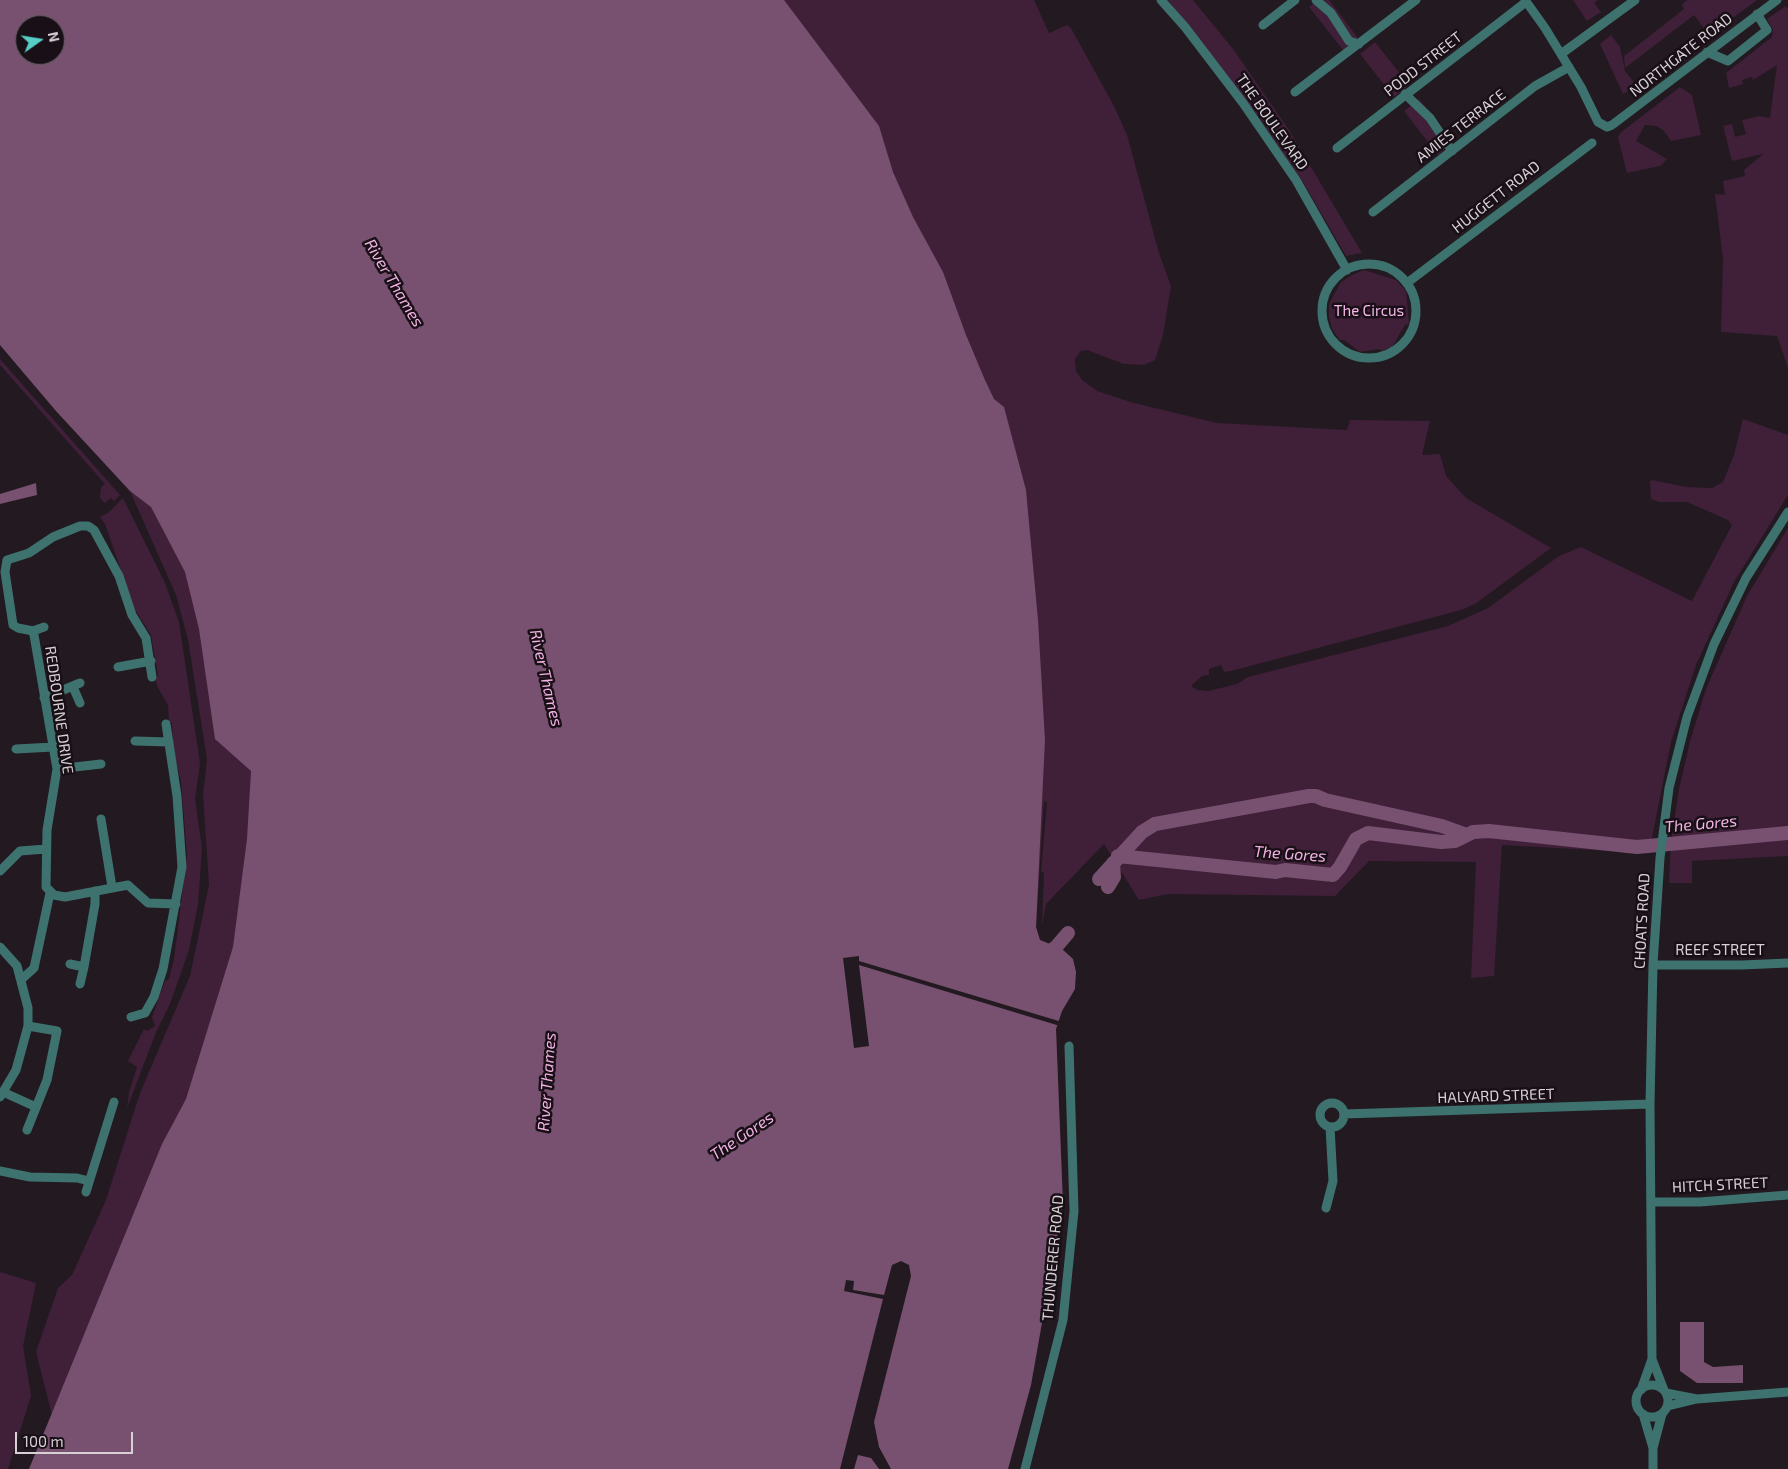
<!DOCTYPE html>
<html>
<head>
<meta charset="utf-8">
<style>
	body { margin:0 }
	#map { position:relative; width:1788px; height:1469px; overflow:hidden; background:#231920; font-family:"Exo 2",sans-serif }
	canvas { display:block }
	.north { position:absolute; left:15px; top:15px; width:50px; height:50px; box-sizing:border-box; background:#191017; border:1px solid #655d63; border-radius:50%; rotate:77deg; font-size:14px; font-weight:700; line-height:20px; text-align:center; color:#d7d0d5 }
	.north::after { content:''; display:block; margin:auto; width:18px; height:22px; background:#55cec6; clip-path:polygon(50% 0,100% 100%,50% 72%,0 100%) }
	.scale { position:absolute; left:15px; top:1432px; width:118px; height:22px; box-sizing:border-box; border:2px solid #d7d0d5; border-top:0; padding-left:6px; font-size:15px; line-height:18px; white-space:nowrap; color:#d7d0d5; -webkit-text-stroke:4px #191017; paint-order:stroke }
</style>
</head>
<body>
<div id="map">
<canvas width="1788" height="1469"></canvas>
<div class="north">N</div>
<div class="scale">100 m</div>
</div>
<script>
const ctx = document.querySelector('canvas').getContext('2d');
ctx.lineJoin = 'round';
function paint(path, color) {
  ctx.fillStyle = color;
  ctx.fill(path, 'evenodd');
}
function toPath(rows) {
  const path = new Path2D();
  for (const r of rows) {
    if (r.length === 3) {
      path.moveTo(r[0] + r[2], r[1]);
      path.arc(r[0], r[1], r[2], 0, 2 * Math.PI);
      continue;
    }
    path.moveTo(r[0], r[1]);
    for (let i = 2; i < r.length; i += 2) path.lineTo(r[i], r[i + 1]);
  }
  return path;
}
function trace(path, color, width, dash) {
  ctx.strokeStyle = color;
  ctx.lineWidth = width;
  ctx.lineCap = dash ? 'butt' : 'round';
  ctx.setLineDash(dash || []);
  ctx.stroke(path);
}
function label(font, color, halo, rows, align = 'center') {
  ctx.font = font + ' "Exo 2",sans-serif';
  ctx.lineWidth = 5;
  ctx.setLineDash([]);
  ctx.textBaseline = 'middle';
  ctx.strokeStyle = halo;
  ctx.fillStyle = color;
  for (const [text, x, y, turn = 0] of rows) {
    ctx.save();
    ctx.translate(x, y);
    ctx.rotate((+turn || 0) * Math.PI / 180);
    ctx.textAlign = isNaN(turn) ? turn : align;
    if (halo) ctx.strokeText(text, 0, 0);
    ctx.fillText(text, 0, 0);
    ctx.restore();
  }
}
const green = toPath([
	[537,0,1034,0,1049,33,1067,25,1071,28,1114,106,1127,135,1159,253,1171,286,1163,335,1155,360,1144,365,1124,364,1087,350,1081,351,1075,359,1076,371,1082,380,1097,391,1134,403,1217,423,1347,430,1350,420,1430,421,1422,455,1440,454,1446,476,1466,498,1551,548,1475,604,1461,610,1231,671,1224,672,1221,665,1209,669,1209,675,1202,676,1191,686,1197,690,1209,691,1237,684,1248,677,1448,626,1488,608,1559,556,1581,547,1692,601,1732,525,1728,520,1687,502,1659,502,1651,499,1650,482,1652,480,1686,487,1712,488,1723,482,1734,455,1743,419,1788,435,1788,495,1734,582,1696,665,1671,742,1649,853,1502,845,1494,976,1471,978,1476,862,1369,861,1335,896,1168,894,1139,900,1104,844,1046,904,1042,926,1044,873,1041,872,1047,802,1044,801,1036,927,1040,940,1062,949,1073,959,1075,989,1062,1011,1056,1029,1063,1204,1031,1385,1008,1469],
	[1168,0,1193,0,1233,49,1289,130,1362,253,1346,256,1303,182,1260,119],
	[1318,0,1329,0,1358,38,1343,50,1309,7],
	[1573,0,1598,0,1594,3,1601,12,1587,21],
	[1687,0,1757,0,1726,23,1724,21,1720,22,1722,26,1709,35,1694,15,1625,68,1624,56,1684,9,1682,5],
	[1786,6,1788,9,1788,368,1777,336,1721,332,1723,259,1715,194,1725,195,1723,181,1745,176,1744,170,1763,154,1732,161,1723,126,1732,124,1735,137,1746,134,1742,120,1759,116,1770,118,1777,65,1753,80,1752,77,1742,80,1743,84,1729,88,1726,73,1772,37,1773,30,1767,19],
	[1611,35,1620,47,1625,71,1637,86,1623,94,1600,44],
	[1375,42,1409,85,1394,97,1360,54],
	[1680,87,1692,95,1701,135,1671,141,1664,131,1657,126,1645,125,1636,141,1667,159,1660,166,1627,173,1618,138,1620,133],
	[1419,99,1453,142,1438,155,1404,111],
	[1364,270,1396,280,1406,291,1409,324,1405,325,1392,347,1382,351,1379,349,1360,352,1344,340,1340,340,1332,329,1329,317,1329,304,1341,282,1352,275],
	[0,319,137,454,264,752,267,977,29,1469,52,1415,36,1352,58,1288,72,1275,106,1200,140,1093,190,976,209,885,203,795,207,759,188,640,176,595,130,491,56,411,0,345],
	[0,359,120,495,114,501,111,498,105,503,100,498,101,487,105,484,0,365],
	[123,498,165,583,179,622,200,763,195,799,202,848,198,904,189,950,170,1004,157,1030,127,1108,129,1093,137,1067,128,1061,144,1029,147,1031,155,1026,152,1017,165,981,169,979,174,959,187,855,181,781,173,751,172,722,169,722,168,705,157,686,155,678,158,676,151,635,134,608,105,524,100,517,108,513],
	[1788,528,1788,856,1692,861,1692,883,1669,883,1671,841,1679,789,1690,741,1706,689,1747,596],
	[0,1272,36,1283,23,1346,31,1396,8,1469,0,1469]
]);
const water = toPath([
	[0,0,784,0,879,126,893,172,913,217,943,272,966,335,985,380,994,399,1004,407,1026,490,1038,620,1045,740,1036,927,1040,940,1062,949,1073,959,1076,972,1075,989,1062,1011,1056,1029,1063,1204,1031,1385,1008,1469,29,1469,162,1144,186,1099,233,947,247,839,251,771,215,739,199,629,185,572,151,507,130,491,56,411,0,345],
	[25,25,55,25,55,55,25,55],
	[36,483,37,495,0,504,0,494],
	[1680,1322,1704,1322,1704,1362,1713,1367,1743,1365,1743,1383,1697,1383,1680,1371]
]);
const pier = toPath([
	[859,956,859,961,1062,1022,1060,1026,859,965,869,1046,854,1048,843,958],
	[901,1261,909,1265,911,1276,874,1422,879,1447,891,1469,879,1469,871,1458,858,1455,854,1469,840,1469,883,1299,844,1291,846,1280,854,1281,853,1290,884,1295,892,1265]
]);
const river = toPath([
	[1118,856,1276,872,1285,870,1333,875,1340,867,1356,839,1368,833,1441,842,1455,841,1473,832,1489,831,1637,847,1788,833],
	[1099,879,1142,832,1155,824,1309,796,1316,796,1325,800,1442,826,1467,835],
	[1108,887,1114,877,1113,863],
	[1041,957,1056,947,1068,933]
]);
const minor = toPath([
	[1161,0,1185,27,1243,103,1296,180,1347,270],
	[1316,0,1331,13,1349,41,1359,44],
	[1525,0,1545,28,1581,87,1598,122,1607,127,1612,125,1777,0],
	[1263,25,1295,0],
	[1707,52,1728,61,1767,30,1757,14],
	[1561,54,1635,0],
	[1295,92,1416,0],
	[1405,94,1430,118,1452,151],
	[1337,148,1526,2],
	[1373,212,1535,86,1569,67],
	[1369,311,47],
	[1407,283,1592,143],
	[33,631,44,627],
	[118,667,151,661],
	[152,677,146,638,132,615,119,576,94,530,88,526,80,526,53,537,29,553,7,560,5,572,13,625,18,628,33,631,34,635,57,769,47,830,46,887,54,895,65,897,128,885,148,903,176,904],
	[73,687,80,703],
	[44,698,80,683],
	[135,741,169,742],
	[16,749,53,747],
	[57,769,101,764],
	[101,819,112,887],
	[0,871,20,851,46,849],
	[0,947,17,966,28,1008,28,1026,16,1070,0,1097],
	[70,964,84,967,95,904,95,891],
	[1653,965,1742,965,1788,963],
	[22,979,34,968,50,893],
	[80,984,84,967],
	[131,1017,145,1013,154,997,163,969,182,867,177,796,166,724],
	[3,1092,36,1107],
	[1332,1115,12],
	[1344,1114,1650,1104],
	[27,1130,47,1080,57,1031,28,1026],
	[0,1171,30,1177,77,1178,89,1181],
	[86,1192,114,1102],
	[1652,1202,1700,1202,1788,1195],
	[1326,1208,1333,1181,1330,1127],
	[1652,1359,1664,1390],
	[1652,1401,16],
	[1641,1390,1652,1359,1650,1104,1653,965,1660,858,1669,788,1687,717,1714,644,1746,578,1788,512],
	[1666,1393,1697,1399],
	[1668,1406,1697,1399,1788,1392],
	[1643,1414,1653,1448,1653,1469],
	[1653,1448,1662,1414],
	[1025,1469,1063,1320,1074,1211,1069,1046]
]);
const streetNames = [
	["NORTHGATE ROAD",1681,55,-38],
	["PODD STREET",1423,64,-38],
	["THE BOULEVARD",1272,122,55],
	["AMIES TERRACE",1461,126,-38],
	["HUGGETT ROAD",1496,197,-38],
	["REDBOURNE DRIVE",59,710,82],
	["CHOATS ROAD",1642,921,-87],
	["REEF STREET",1720,950],
	["HALYARD STREET",1496,1096,-2],
	["HITCH STREET",1720,1185,-3],
	["THUNDERER ROAD",1053,1258,-85]
];
const parkNames = [
	["The Circus",1369,311]
];
const waterNames = [
	["River Thames",394,283,59],
	["River Thames",546,678,77],
	["The Gores",1701,824,-5],
	["The Gores",1290,854,4],
	["River Thames",547,1082,-86],
	["The Gores",742,1136,-34]
];
paint(green, '#401f39');
paint(water, '#77516f');
paint(pier, '#231920');
trace(river, '#77516f', 14);
trace(minor, '#3d726e', 9);
label('15px', '#d7d0d5', '#191017', streetNames);
label('15px', '#f7b7e9', '#191017', parkNames);
label('italic 16px', '#f2b2e3', '#191017', waterNames);
</script>
</body>
</html>
